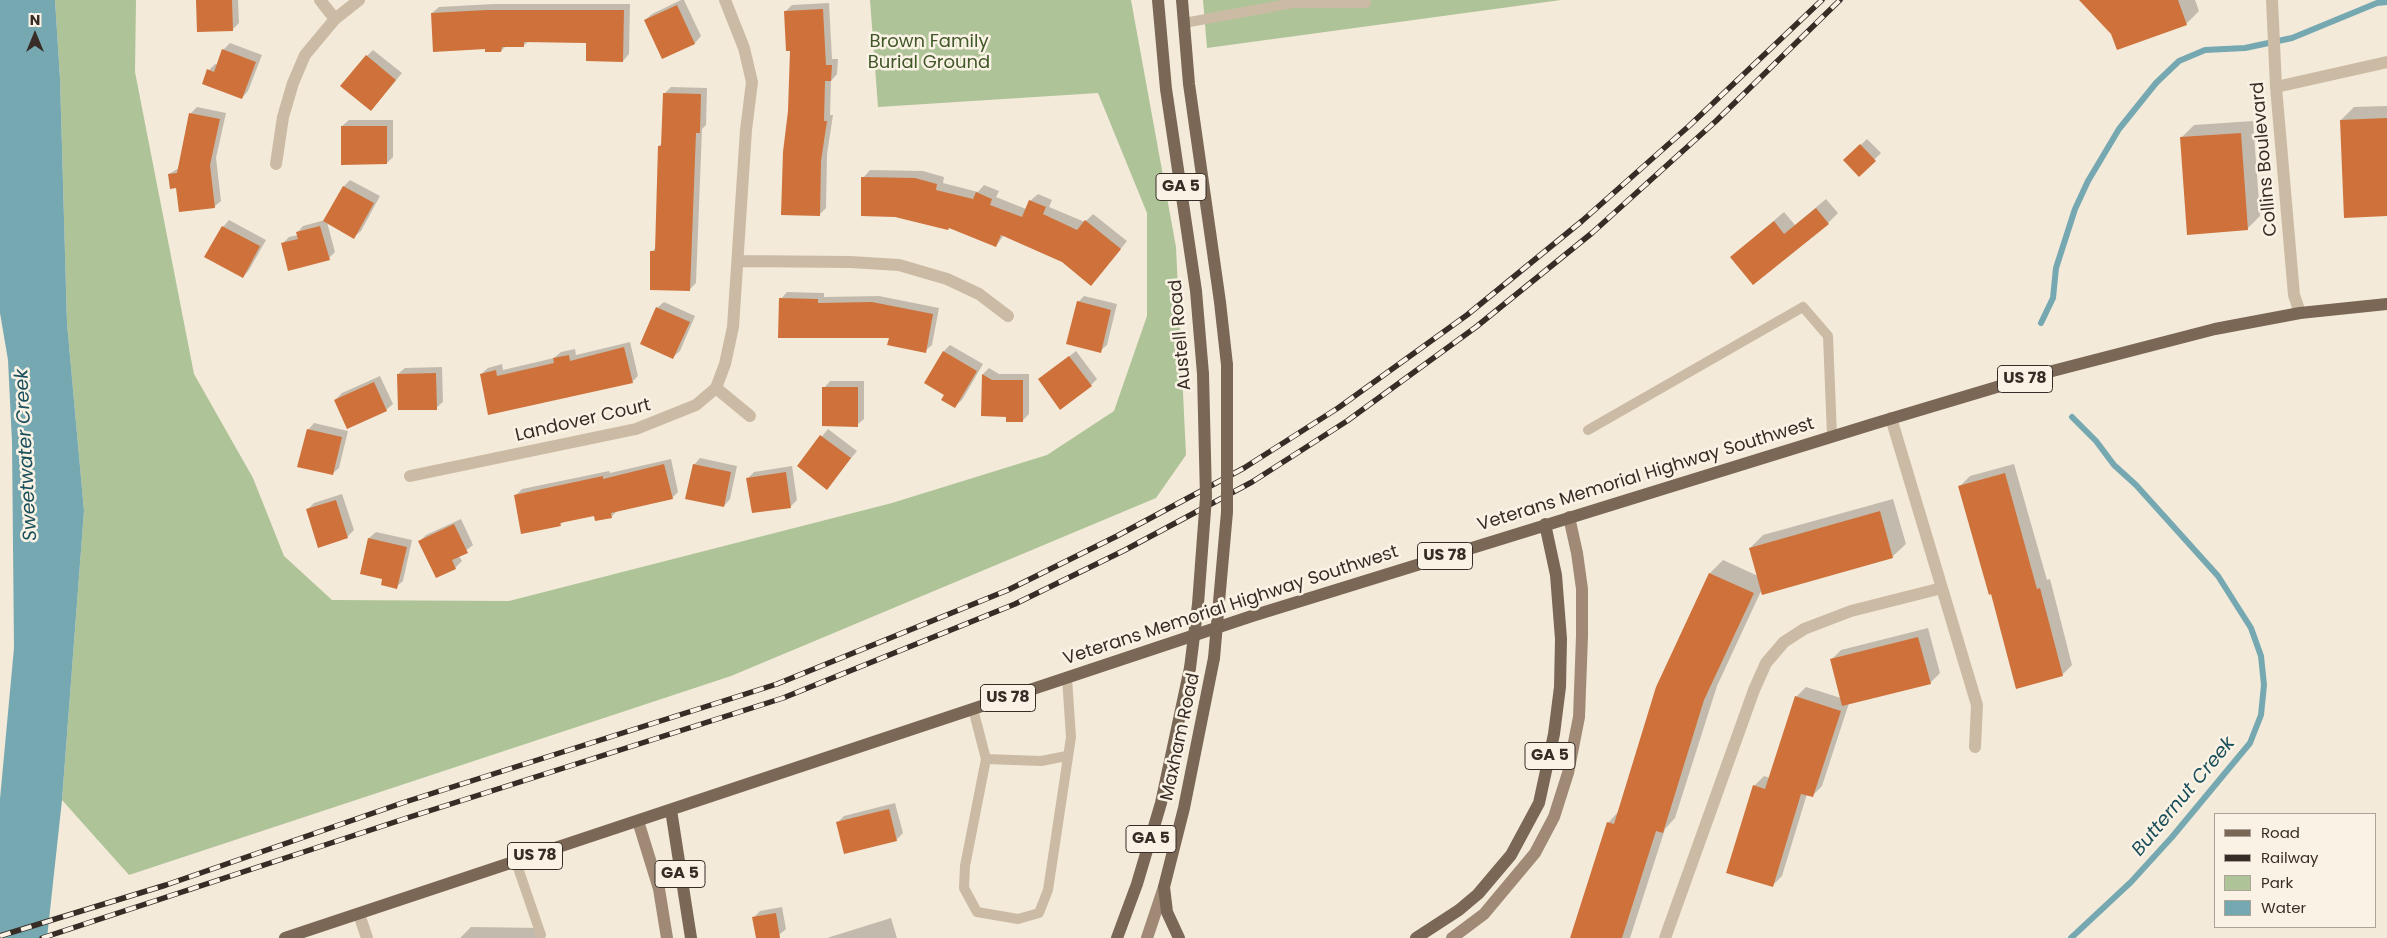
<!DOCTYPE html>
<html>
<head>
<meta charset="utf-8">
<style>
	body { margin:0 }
	#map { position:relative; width:2387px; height:938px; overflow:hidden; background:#f3ead9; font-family:Poppins,sans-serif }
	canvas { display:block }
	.legend { position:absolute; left:2214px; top:813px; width:162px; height:115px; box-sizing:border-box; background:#faf3e5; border:1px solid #aca499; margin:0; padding:6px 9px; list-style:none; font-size:15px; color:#372d26 }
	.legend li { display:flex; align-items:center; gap:10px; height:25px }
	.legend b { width:25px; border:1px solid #aca499 }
	.north { position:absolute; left:10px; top:10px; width:50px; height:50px; -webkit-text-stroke:4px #faf3e5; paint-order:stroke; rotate:0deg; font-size:14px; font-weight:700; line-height:20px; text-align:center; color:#372d26 }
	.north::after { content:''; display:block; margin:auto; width:18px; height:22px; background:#372d26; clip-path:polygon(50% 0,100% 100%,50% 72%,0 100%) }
</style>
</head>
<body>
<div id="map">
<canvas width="2387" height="938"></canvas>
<ul class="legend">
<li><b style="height:6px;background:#7a6756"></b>Road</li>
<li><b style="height:6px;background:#372d26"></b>Railway</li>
<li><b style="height:14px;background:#afc398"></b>Park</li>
<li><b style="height:14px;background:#76a8b2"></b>Water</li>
</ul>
<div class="north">N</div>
</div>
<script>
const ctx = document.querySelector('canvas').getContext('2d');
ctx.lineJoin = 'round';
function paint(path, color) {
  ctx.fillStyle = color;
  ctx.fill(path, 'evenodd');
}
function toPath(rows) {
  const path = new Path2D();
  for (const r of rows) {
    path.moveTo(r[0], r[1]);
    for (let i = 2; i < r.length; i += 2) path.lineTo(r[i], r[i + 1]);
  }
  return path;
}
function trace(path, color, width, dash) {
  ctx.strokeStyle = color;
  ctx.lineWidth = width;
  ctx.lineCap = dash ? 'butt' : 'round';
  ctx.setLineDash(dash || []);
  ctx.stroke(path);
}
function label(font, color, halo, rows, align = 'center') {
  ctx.font = font + ' Poppins,sans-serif';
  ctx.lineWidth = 5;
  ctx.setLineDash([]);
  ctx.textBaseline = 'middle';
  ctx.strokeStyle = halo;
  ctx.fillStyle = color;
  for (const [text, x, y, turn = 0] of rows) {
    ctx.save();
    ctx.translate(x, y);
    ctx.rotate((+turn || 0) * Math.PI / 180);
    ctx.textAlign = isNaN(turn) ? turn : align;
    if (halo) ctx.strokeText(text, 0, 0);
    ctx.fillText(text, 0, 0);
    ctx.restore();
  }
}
const green = toPath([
	[55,0,136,0,135,72,194,374,253,478,284,556,332,600,509,601,892,503,1047,455,1114,411,1147,316,1147,213,1098,93,878,107,870,0,1131,0,1176,247,1186,455,1156,498,731,676,129,875,62,800,84,511,67,323,60,78],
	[1203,0,1561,0,1207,48]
]);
const water = toPath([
	[0,0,55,0,60,78,67,323,84,511,62,800,47,938,0,938,0,799,14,648,12,442,8,360,0,313]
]);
const shadow = toPath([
	[197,0,238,0,239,23,232,30],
	[681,0,684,0,701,36,695,43,663,58,645,20,652,14],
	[2081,0,2195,0,2199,11,2186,24,2112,33],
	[829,3,832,59,838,59,837,74,831,81,830,115,833,115,827,154,826,208,819,215,790,111,791,49,786,11,792,5],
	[493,4,630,4,629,54,623,61,587,42,529,41,523,46,506,46,501,51,432,13,439,7],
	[230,43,262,55,248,91,242,98,209,70,215,64,218,65,223,50],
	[373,50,402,73,377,103,367,56],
	[671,87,707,88,706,125,702,129,696,283,689,290,652,252,656,247,659,146,663,142,664,94],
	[2387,106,2387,215,2341,120,2354,107],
	[197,107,226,113,216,158,221,201,214,207,169,174,179,168,191,113],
	[349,120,393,120,393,157,387,163,342,126],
	[2253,121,2260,216,2247,229,2181,138,2194,125],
	[1867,139,1881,153,1859,175,1845,160],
	[870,170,923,171,944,177,943,183,978,192,984,185,999,191,996,197,1026,209,1030,201,1038,194,1052,200,1049,207,1085,222,1093,214,1127,241,1098,277,1004,235,996,246,863,178],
	[350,180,380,196,361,231,354,237,327,222,335,252,329,258,282,244,289,237,298,235,297,233,303,226,325,220,344,186],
	[1826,199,1838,213,1828,223,1731,257,1784,212,1795,225],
	[229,220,266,240,249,270,243,277,223,227],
	[787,292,824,293,824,297,879,296,939,308,932,345,925,351,890,336,781,299],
	[1084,296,1117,304,1107,345,1100,351,1078,302],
	[664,302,695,316,680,351,673,357,657,308],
	[630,342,638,376,632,382,489,414,481,374,488,368,502,364,503,370,554,358,561,352,575,349,576,355],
	[950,345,983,364,962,400,955,406,946,394,944,351],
	[1076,351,1097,379,1091,385,1040,379],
	[442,367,443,402,436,408,398,374,405,368],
	[989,368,999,374,1029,374,1029,414,1022,421,1007,416,983,415,983,374],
	[380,376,393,404,386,410,335,400,342,393],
	[830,381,864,381,864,419,857,425,824,388],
	[314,423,348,431,339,468,332,474,308,430],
	[828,429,857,451,827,488,798,466],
	[700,458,737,466,730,499,724,506,694,465],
	[671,459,678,492,672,498,617,511,611,517,595,514,564,521,560,525,515,496,522,489,609,471,610,473],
	[2014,464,2047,580,2050,579,2072,665,2062,675,1992,593,1960,486,1970,476],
	[792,466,797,500,791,506,748,478,754,472],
	[342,494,354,530,347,537,307,510,314,503],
	[1893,499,1906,544,1892,557,1762,589,1717,686,1675,818,1665,829,1630,938,1571,938,1608,823,1618,812,1710,573,1723,560,1758,576,1750,548,1763,535],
	[461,519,473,545,459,556,462,561,455,568,420,541,426,535],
	[376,532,412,540,403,581,396,587,384,578,361,573,369,538],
	[1928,628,1940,673,1930,683,1849,703,1822,786,1812,796,1807,794,1782,876,1772,886,1754,786,1764,776,1770,778,1796,697,1806,687,1841,698,1831,660,1841,650],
	[895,803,903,833,896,840,837,823,844,816],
	[782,907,786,929,779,935,757,938,753,918,760,911],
	[891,918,897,938,828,938,830,937],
	[471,927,544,928,544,938,460,938]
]);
const stream = toPath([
	[2041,323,2053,298,2056,268,2075,209,2088,181,2119,129,2156,83,2179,61,2205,50,2245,48,2292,38,2377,3,2387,2],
	[2071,938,2131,882,2172,837,2250,743,2261,715,2264,685,2261,656,2251,628,2218,576,2136,485,2114,465,2096,441,2072,417]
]);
const building = toPath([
	[196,0,232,0,233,31,197,32],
	[2079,0,2178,0,2187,25,2117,50,2111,34],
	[677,5,695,44,662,59,644,20],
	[823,9,826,65,832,65,831,81,825,81,824,121,827,121,821,161,820,216,781,215,783,152,788,111,790,51,786,51,784,11],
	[486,10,624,10,623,62,586,61,586,43,524,42,524,47,502,47,501,52,485,52,485,49,433,52,431,13],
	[222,49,256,62,242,99,202,84,207,69,214,72],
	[366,55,396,80,371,111,340,86],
	[663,93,701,94,700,133,696,133,690,291,650,290,650,251,655,251,658,146,661,146],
	[189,113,220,119,210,165,215,208,179,212,176,188,170,189,168,174,177,173],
	[2387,118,2387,216,2344,218,2340,120],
	[341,126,387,126,387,164,341,165],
	[2241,133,2248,230,2187,235,2180,137],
	[1860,144,1876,161,1859,177,1843,160],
	[861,177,915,178,937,184,936,190,973,199,976,192,992,199,990,205,1022,217,1029,200,1046,207,1043,214,1077,230,1085,220,1121,249,1091,286,1062,262,1001,235,996,247,949,228,948,230,895,217,861,216],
	[343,186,374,203,354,239,323,221],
	[1816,208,1829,224,1753,285,1730,257,1774,221,1784,234],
	[222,226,260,246,243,278,204,257],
	[320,226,330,260,288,271,281,243,298,239,296,232],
	[779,298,818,299,818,303,872,302,933,314,926,353,887,345,889,338,778,338],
	[1077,301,1111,310,1101,353,1066,344],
	[656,307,690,322,673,359,640,344],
	[624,347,633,383,488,415,480,374,496,370,497,376,554,363,553,358,569,355,570,361],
	[943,351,977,371,955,408,941,400,944,395,924,383],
	[1069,356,1092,386,1060,410,1038,379],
	[436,373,437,410,398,410,397,374],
	[982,374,992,380,1023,380,1023,422,1006,422,1006,417,981,416],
	[374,382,387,411,347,429,334,400],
	[822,387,858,387,858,427,822,426],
	[307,429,342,437,333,475,297,467],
	[820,435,851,458,827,490,797,466],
	[664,464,673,499,611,513,612,518,595,521,594,516,560,523,561,526,521,534,514,495,603,476,603,479],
	[693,464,731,472,724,507,685,499],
	[786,472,791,508,752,513,746,478],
	[2005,473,2037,589,2040,588,2063,676,2016,689,1991,594,1989,595,1958,486],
	[336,500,348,538,318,548,306,509],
	[1880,511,1893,558,1762,595,1749,548],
	[454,524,468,553,452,560,456,569,436,578,418,541],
	[368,538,407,547,397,589,381,585,382,579,360,574],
	[1709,573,1754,593,1704,700,1663,833,1656,831,1622,938,1570,938,1607,822,1614,824,1656,687],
	[1918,637,1931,684,1842,706,1830,659],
	[1795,696,1841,711,1813,797,1801,794,1773,887,1726,873,1753,785,1765,789],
	[889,809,897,841,844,854,836,822],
	[776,913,780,938,756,938,752,917]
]);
const service = toPath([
	[1184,23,1293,3,1366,3],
	[1588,430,1803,307,1828,336,1832,436],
	[973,709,986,759,965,866,964,888,977,912,1018,919,1039,913,1048,890,1071,737,1067,678],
	[986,759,1041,761,1067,756],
	[516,862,541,935]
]);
const minor = toPath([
	[320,0,335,19],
	[2272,0,2276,87,2294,295,2300,313],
	[2276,87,2387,62],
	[276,164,283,117,293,83,305,55,335,19,359,0],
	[739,261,850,262,899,265,947,279,979,294,1008,316],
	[716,388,750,416],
	[1891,418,1977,705,1975,747],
	[410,476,636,429,696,405,716,388,725,364,733,327,746,130,752,82,744,48,725,0],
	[359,914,367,938],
	[1665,938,1754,690,1766,663,1784,642,1804,629,1851,611,1942,588]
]);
const secondary = toPath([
	[638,821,659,889,667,938],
	[1147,938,1164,887],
	[1452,938,1484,914,1535,853,1554,817,1568,773,1579,717,1582,636,1582,589,1577,553,1569,517]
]);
const primary = toPath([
	[1158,0,1166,89,1196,291,1203,374],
	[1182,0,1189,84,1220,302,1227,365],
	[671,810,691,938],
	[285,938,1252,616,1873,424,2037,375,2215,329,2300,313,2387,304],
	[1117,938,1137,884,1161,803,1190,668],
	[1179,938,1167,912,1164,887,1184,808,1214,658],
	[1416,938,1459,910,1478,894,1511,855,1539,803,1554,734,1560,687,1561,639,1556,575,1545,524]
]);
const rail = toPath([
	[0,936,166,885,405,802,777,684,1008,590,1117,536,1244,468,1338,408,1467,315,1582,221,1689,126,1822,0],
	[42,938,410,817,783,698,1015,604,1125,550,1252,482,1347,421,1476,327,1592,233,1716,121,1840,0]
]);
const primaryBridge = toPath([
	[1214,658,1227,512,1227,365],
	[1190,668,1198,604,1206,497,1203,374]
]);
const shields = [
	[1181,187,50],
	[2025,379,55],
	[1445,556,55],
	[1008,698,55],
	[1550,756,50],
	[1151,839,50],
	[535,856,55],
	[680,874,50]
];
const shieldNames = [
	["GA 5",1181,187],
	["US 78",2025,379],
	["US 78",1445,556],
	["US 78",1008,698],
	["GA 5",1550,756],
	["GA 5",1151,839],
	["US 78",535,856],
	["GA 5",680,874]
];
const parkNames = [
	["Brown Family",929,42],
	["Burial Ground",929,63]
];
const streetNames = [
	["Collins Boulevard",2265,159,-95],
	["Austell Road",1181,335,-95],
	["Landover Court",583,421,-13],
	["Veterans Memorial Highway Southwest",1646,475,-17],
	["Veterans Memorial Highway Southwest",1231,606,-18],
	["Maxham Road",1181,737,-78]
];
const waterNames = [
	["Sweetwater Creek",27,455,-93],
	["Butternut Creek",2184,797,-50]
];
paint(green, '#afc398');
paint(water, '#76a8b2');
paint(shadow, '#0003');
trace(stream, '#76a8b2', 6);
paint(building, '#ce713b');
trace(service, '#ccbba4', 10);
trace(minor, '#ccbba4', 12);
trace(secondary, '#a08a75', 12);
trace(primary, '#7a6756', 12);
trace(rail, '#372d26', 5.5);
trace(rail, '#faf3e5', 4, [11]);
trace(primaryBridge, '#7a6756', 12);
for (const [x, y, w] of shields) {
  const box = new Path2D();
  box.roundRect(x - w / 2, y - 13.5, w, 27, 4);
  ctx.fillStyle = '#faf3e5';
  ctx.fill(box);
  trace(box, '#372d26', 1);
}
label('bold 16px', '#372d26', null, shieldNames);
label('18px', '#405728', '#faf3e5', parkNames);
label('18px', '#372d26', '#faf3e5', streetNames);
label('italic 19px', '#194e5b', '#faf3e5', waterNames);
</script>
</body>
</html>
